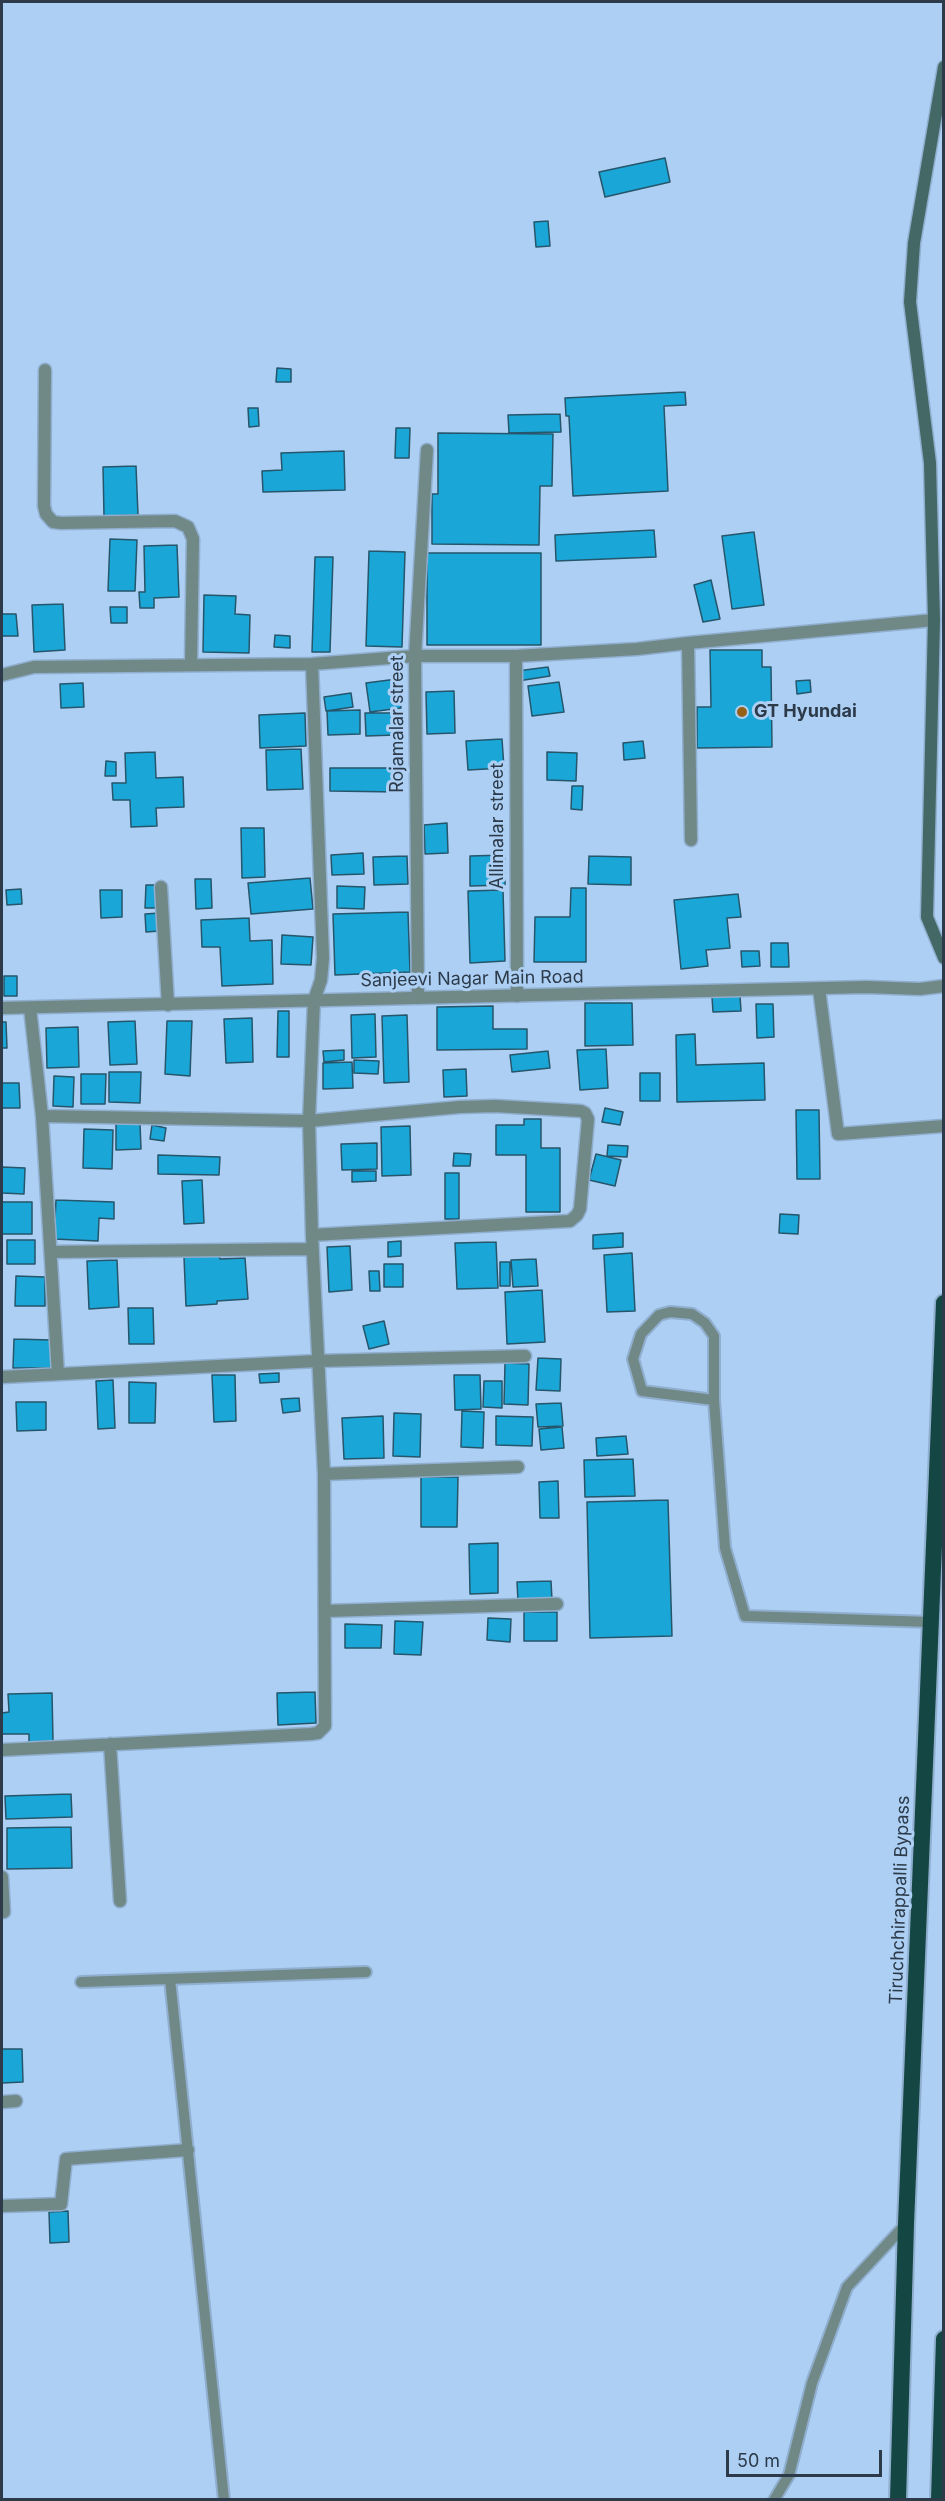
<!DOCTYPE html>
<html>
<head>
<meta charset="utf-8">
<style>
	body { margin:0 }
	#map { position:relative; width:945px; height:2501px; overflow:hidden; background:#accff3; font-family:Inter,sans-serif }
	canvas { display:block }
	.frame { position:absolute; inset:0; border:3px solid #2c3a49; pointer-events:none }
	.scale { position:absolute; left:726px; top:2450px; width:156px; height:27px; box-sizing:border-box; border:3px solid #2c3a49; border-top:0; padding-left:8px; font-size:18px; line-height:21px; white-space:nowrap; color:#2c3a49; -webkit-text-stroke:4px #accff3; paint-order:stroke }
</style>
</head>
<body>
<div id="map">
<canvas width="945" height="2501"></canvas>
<div class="frame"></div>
<div class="scale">50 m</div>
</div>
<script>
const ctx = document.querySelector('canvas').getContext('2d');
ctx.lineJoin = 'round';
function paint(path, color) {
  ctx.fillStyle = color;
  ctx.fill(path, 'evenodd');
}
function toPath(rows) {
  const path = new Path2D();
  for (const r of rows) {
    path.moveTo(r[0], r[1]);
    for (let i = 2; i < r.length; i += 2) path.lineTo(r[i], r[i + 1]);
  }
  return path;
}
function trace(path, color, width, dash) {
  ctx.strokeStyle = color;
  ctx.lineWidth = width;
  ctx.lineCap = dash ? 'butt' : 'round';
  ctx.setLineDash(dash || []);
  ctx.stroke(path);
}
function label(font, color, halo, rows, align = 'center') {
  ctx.font = font + ' Inter,sans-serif';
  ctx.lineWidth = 6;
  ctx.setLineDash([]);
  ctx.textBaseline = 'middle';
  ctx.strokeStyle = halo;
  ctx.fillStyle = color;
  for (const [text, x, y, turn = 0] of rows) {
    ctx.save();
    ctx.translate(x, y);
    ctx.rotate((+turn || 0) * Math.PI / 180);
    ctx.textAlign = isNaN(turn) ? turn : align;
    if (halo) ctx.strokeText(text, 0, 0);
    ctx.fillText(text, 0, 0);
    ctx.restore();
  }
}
const building = toPath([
	[665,158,670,182,605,197,599,172,665,158],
	[548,221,550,246,536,247,534,222,548,221],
	[277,368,291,369,291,382,276,382,277,368],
	[685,392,686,405,664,406,668,491,573,496,569,416,566,416,565,398,685,392],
	[248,408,258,408,259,426,249,427,248,408],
	[560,414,561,432,509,433,508,415,560,414],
	[396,428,410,428,409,458,395,458,396,428],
	[438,433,553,434,552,486,540,486,539,545,432,544,432,494,438,494,438,433],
	[344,451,345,490,263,492,262,471,282,470,281,453,344,451],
	[136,466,138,515,104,516,103,467,136,466],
	[654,530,656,557,556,561,555,535,654,530],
	[754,532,764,605,732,609,722,536,754,532],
	[110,539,137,540,135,591,108,591,110,539],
	[177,545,179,597,154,598,154,608,140,608,139,592,145,592,144,546,177,545],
	[369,551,405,552,402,647,366,646,369,551],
	[427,553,541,553,541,645,427,645,427,553],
	[315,557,333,557,330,652,312,652,315,557],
	[711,580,720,619,703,622,694,585,711,580],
	[204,595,236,596,235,614,250,615,249,653,203,652,204,595],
	[63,604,65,650,34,652,32,605,63,604],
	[110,607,127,607,127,623,111,623,110,607],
	[2,614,16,614,18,636,2,636,2,614],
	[275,635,290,636,290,648,274,647,275,635],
	[710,650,762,650,762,667,771,667,772,747,697,748,697,707,711,707,710,650],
	[548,667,550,676,518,681,517,671,548,667],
	[397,679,401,708,370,712,366,683,397,679],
	[810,680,811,692,797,694,796,681,810,680],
	[559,682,564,712,532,716,528,686,559,682],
	[83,683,84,707,61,708,60,684,83,683],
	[454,691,455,733,427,734,426,692,454,691],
	[351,693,353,707,326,711,324,697,351,693],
	[360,710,360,734,328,735,327,711,360,710],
	[305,713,306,746,260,748,259,715,305,713],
	[365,713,396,713,396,735,366,736,365,713],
	[502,739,504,768,468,770,466,741,502,739],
	[643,741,645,758,624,760,623,743,643,741],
	[301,749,303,789,267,790,266,750,301,749],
	[155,752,156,778,183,777,184,807,156,808,157,826,131,827,130,800,113,800,112,783,126,783,125,753,155,752],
	[547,752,577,753,576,781,547,780,547,752],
	[106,761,116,762,116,776,105,776,106,761],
	[330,768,398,768,398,792,330,791,330,768],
	[572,786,583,786,582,810,571,809,572,786],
	[447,823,448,853,425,854,424,825,447,823],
	[241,828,264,828,265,877,242,878,241,828],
	[363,853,364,874,332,875,331,855,363,853],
	[505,855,505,885,470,886,470,856,505,855],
	[407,856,408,884,374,885,373,857,407,856],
	[589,856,631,857,631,885,588,884,589,856],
	[310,878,313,909,251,914,248,883,310,878],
	[195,879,211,879,212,908,196,909,195,879],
	[146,885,158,885,157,908,145,908,146,885],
	[337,886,365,887,364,909,337,908,337,886],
	[571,888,586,888,586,962,534,962,535,917,570,917,571,888],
	[21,889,22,904,7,905,6,890,21,889],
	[100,890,122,890,122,917,101,918,100,890],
	[503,890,505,961,470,963,468,891,503,890],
	[738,894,741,917,727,918,730,948,706,950,708,966,681,969,674,900,738,894],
	[408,912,410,972,335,975,333,914,408,912],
	[160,913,160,931,146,932,145,914,160,913],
	[249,918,250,941,272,940,273,984,222,986,220,947,202,947,201,920,249,918],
	[282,935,313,937,311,965,281,964,282,935],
	[771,943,788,943,789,967,771,967,771,943],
	[741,951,759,951,760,966,742,967,741,951],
	[4,976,17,976,17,996,4,996,4,976],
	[740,996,741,1011,713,1012,712,997,740,996],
	[585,1003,632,1003,633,1045,585,1046,585,1003],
	[756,1004,773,1004,774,1037,757,1038,756,1004],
	[493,1006,493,1029,527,1029,527,1049,437,1050,437,1007,493,1006],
	[278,1011,289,1011,289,1057,277,1057,278,1011],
	[375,1014,376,1057,352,1058,351,1015,375,1014],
	[407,1015,409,1082,384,1083,382,1016,407,1015],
	[252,1018,253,1062,226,1063,224,1019,252,1018],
	[135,1021,137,1064,110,1065,108,1022,135,1021],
	[167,1021,192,1021,190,1076,165,1074,167,1021],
	[2,1022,6,1022,7,1048,2,1048,2,1022],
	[78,1027,79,1067,47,1068,46,1028,78,1027],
	[695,1034,696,1065,764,1063,765,1100,677,1102,676,1035,695,1034],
	[606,1049,608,1088,580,1090,577,1050,606,1049],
	[344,1050,344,1060,324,1062,323,1051,344,1050],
	[548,1051,550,1068,512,1072,510,1055,548,1051],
	[354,1060,379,1061,378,1074,354,1073,354,1060],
	[352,1062,353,1088,323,1089,323,1063,352,1062],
	[466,1069,467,1096,444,1097,443,1070,466,1069],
	[109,1072,141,1072,140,1103,109,1102,109,1072],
	[640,1073,660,1073,660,1101,640,1101,640,1073],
	[81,1074,106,1074,105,1104,81,1104,81,1074],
	[54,1076,74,1077,73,1107,53,1106,54,1076],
	[2,1083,19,1083,20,1108,2,1108,2,1083],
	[605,1108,623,1112,620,1125,602,1122,605,1108],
	[796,1110,819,1110,820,1179,797,1179,796,1110],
	[524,1119,541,1119,541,1148,560,1148,560,1212,526,1212,526,1155,496,1155,496,1125,524,1125,524,1119],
	[116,1124,140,1124,141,1149,116,1150,116,1124],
	[152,1125,166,1128,164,1141,150,1139,152,1125],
	[410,1126,411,1175,382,1176,381,1127,410,1126],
	[84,1129,113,1130,112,1169,83,1168,84,1129],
	[377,1143,377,1169,342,1170,341,1144,377,1143],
	[608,1145,628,1146,627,1157,607,1156,608,1145],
	[454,1153,471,1154,470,1166,453,1166,454,1153],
	[596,1154,621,1160,615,1186,589,1180,596,1154],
	[158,1155,220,1157,219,1175,158,1174,158,1155],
	[2,1167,25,1168,24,1194,2,1193,2,1167],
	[352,1171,376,1171,376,1181,352,1182,352,1171],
	[445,1173,459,1173,459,1219,445,1219,445,1173],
	[202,1180,204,1223,184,1224,182,1181,202,1180],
	[56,1200,114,1202,114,1219,99,1218,98,1241,54,1239,56,1200],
	[2,1202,32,1202,32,1234,2,1234,2,1202],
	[780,1214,799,1215,798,1234,779,1233,780,1214],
	[623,1233,623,1247,593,1249,593,1235,623,1233],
	[7,1240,35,1240,35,1264,7,1264,7,1240],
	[401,1241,401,1256,388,1257,388,1242,401,1241],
	[496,1242,498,1288,457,1289,455,1243,496,1242],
	[350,1246,352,1290,329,1292,327,1247,350,1246],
	[632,1253,635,1311,607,1312,604,1255,632,1253],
	[219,1255,220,1259,245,1258,248,1299,217,1301,217,1304,186,1306,184,1257,219,1255],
	[536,1259,538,1286,513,1287,511,1260,536,1259],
	[117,1260,119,1307,89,1309,87,1261,117,1260],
	[500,1262,510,1262,510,1286,500,1286,500,1262],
	[384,1264,403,1264,403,1287,384,1287,384,1264],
	[369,1271,379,1271,380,1291,370,1291,369,1271],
	[16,1276,45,1277,45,1306,15,1306,16,1276],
	[542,1290,545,1342,507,1344,505,1292,542,1290],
	[128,1308,153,1308,154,1344,129,1344,128,1308],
	[384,1321,389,1344,369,1349,363,1326,384,1321],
	[14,1339,51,1340,51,1368,13,1368,14,1339],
	[538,1358,561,1359,560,1391,536,1390,538,1358],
	[505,1363,529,1364,528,1405,504,1404,505,1363],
	[279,1373,279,1382,260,1383,259,1374,279,1373],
	[212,1375,235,1375,236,1421,214,1422,212,1375],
	[454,1375,480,1375,481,1409,455,1410,454,1375],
	[113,1380,115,1428,98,1429,96,1381,113,1380],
	[484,1381,502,1381,502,1408,483,1407,484,1381],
	[129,1382,156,1383,155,1423,129,1423,129,1382],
	[299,1398,300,1411,283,1413,281,1399,299,1398],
	[16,1402,46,1402,46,1430,17,1431,16,1402],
	[561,1403,563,1426,538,1427,536,1404,561,1403],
	[462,1411,484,1412,483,1448,461,1447,462,1411],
	[394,1413,421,1414,420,1457,393,1456,394,1413],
	[383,1416,384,1458,344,1459,342,1418,383,1416],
	[496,1416,533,1417,532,1446,496,1445,496,1416],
	[562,1427,564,1448,541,1450,539,1429,562,1427],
	[626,1436,628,1454,597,1456,596,1438,626,1436],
	[633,1459,635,1496,585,1497,584,1460,633,1459],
	[421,1477,458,1477,457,1527,421,1527,421,1477],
	[558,1481,559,1518,540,1518,539,1482,558,1481],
	[668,1500,672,1636,590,1638,587,1502,668,1500],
	[498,1543,498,1593,470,1594,469,1544,498,1543],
	[551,1581,552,1600,518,1601,517,1582,551,1581],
	[524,1612,557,1612,557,1641,524,1641,524,1612],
	[488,1618,511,1619,510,1642,487,1640,488,1618],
	[395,1621,423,1622,421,1655,394,1654,395,1621],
	[345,1624,382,1625,381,1648,345,1648,345,1624],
	[315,1692,316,1723,278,1725,277,1693,315,1692],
	[52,1693,53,1741,29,1742,29,1734,2,1734,2,1713,9,1712,8,1694,52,1693],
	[71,1794,72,1817,6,1819,5,1796,71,1794],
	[71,1827,72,1868,7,1869,7,1828,71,1827],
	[2,2049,22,2049,23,2082,2,2083,2,2049],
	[68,2211,69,2242,50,2243,49,2212,68,2211]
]);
const service = toPath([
	[714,1400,642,1391,633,1359,641,1334,659,1315,670,1312,692,1314,705,1323,714,1336,714,1400,725,1548,745,1616,930,1622],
	[170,1979,224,2500],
	[81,1982,366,1972],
	[774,2500,789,2475,812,2383,847,2287,906,2224]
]);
const minor = toPath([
	[45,370,44,506,46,514,53,522,61,523,175,521,188,527,193,539,191,664],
	[688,643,691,840],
	[516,656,517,996],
	[2,675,34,667,312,664,415,656,516,656,637,649,688,643,934,620],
	[161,887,168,1005],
	[819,989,838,1134,944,1126],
	[418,998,415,656,427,450],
	[30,1008,42,1116,58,1374],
	[42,1116,309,1121,460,1107,495,1106,581,1111,585,1113,588,1119,580,1209,577,1215,570,1221,312,1235],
	[51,1252,312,1249],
	[2,1377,317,1361,525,1356],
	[324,1474,518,1467],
	[325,1611,557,1604],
	[110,1744,120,1901],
	[2,1750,311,1734,318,1733,325,1726,324,1474,312,1235,309,1121,314,1000,321,980,323,958,312,664],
	[2,1877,4,1912],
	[2,2102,16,2101],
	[2,2206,61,2204,66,2159,188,2150]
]);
const tertiary = toPath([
	[2,1008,866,987,920,989,944,986]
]);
const secondary = toPath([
	[944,67,914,243,910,302,930,463,934,620,927,917,944,958]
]);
const trunk = toPath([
	[898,2500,906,2224,944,1303],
	[939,2500,944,2339]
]);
const markers = [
	[742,712,6,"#966017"]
];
const poiNames = [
	["GT Hyundai",754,712]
];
const streetNames = [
	["Rojamalar street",398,724,-90],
	["Allimalar street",498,826,-90],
	["Sanjeevi Nagar Main Road",472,979,-1],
	["Tiruchchirappalli Bypass",900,1900,-88]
];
paint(building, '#1aa6d7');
trace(building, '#25566b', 1.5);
trace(service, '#90aece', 14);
trace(minor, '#90aece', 15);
trace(tertiary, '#90aece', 15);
trace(secondary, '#90aece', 15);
trace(trunk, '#90aece', 20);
trace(service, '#708886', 10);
trace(minor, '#708886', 12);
trace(tertiary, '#708886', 12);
trace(secondary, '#436865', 12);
trace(trunk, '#144644', 16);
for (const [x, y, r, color] of markers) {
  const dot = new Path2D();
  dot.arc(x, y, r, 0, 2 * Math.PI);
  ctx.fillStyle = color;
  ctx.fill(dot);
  trace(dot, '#accff3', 2);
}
label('bold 18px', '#2c3a49', '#accff3', poiNames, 'left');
label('18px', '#2c3a49', '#accff3', streetNames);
</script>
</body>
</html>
